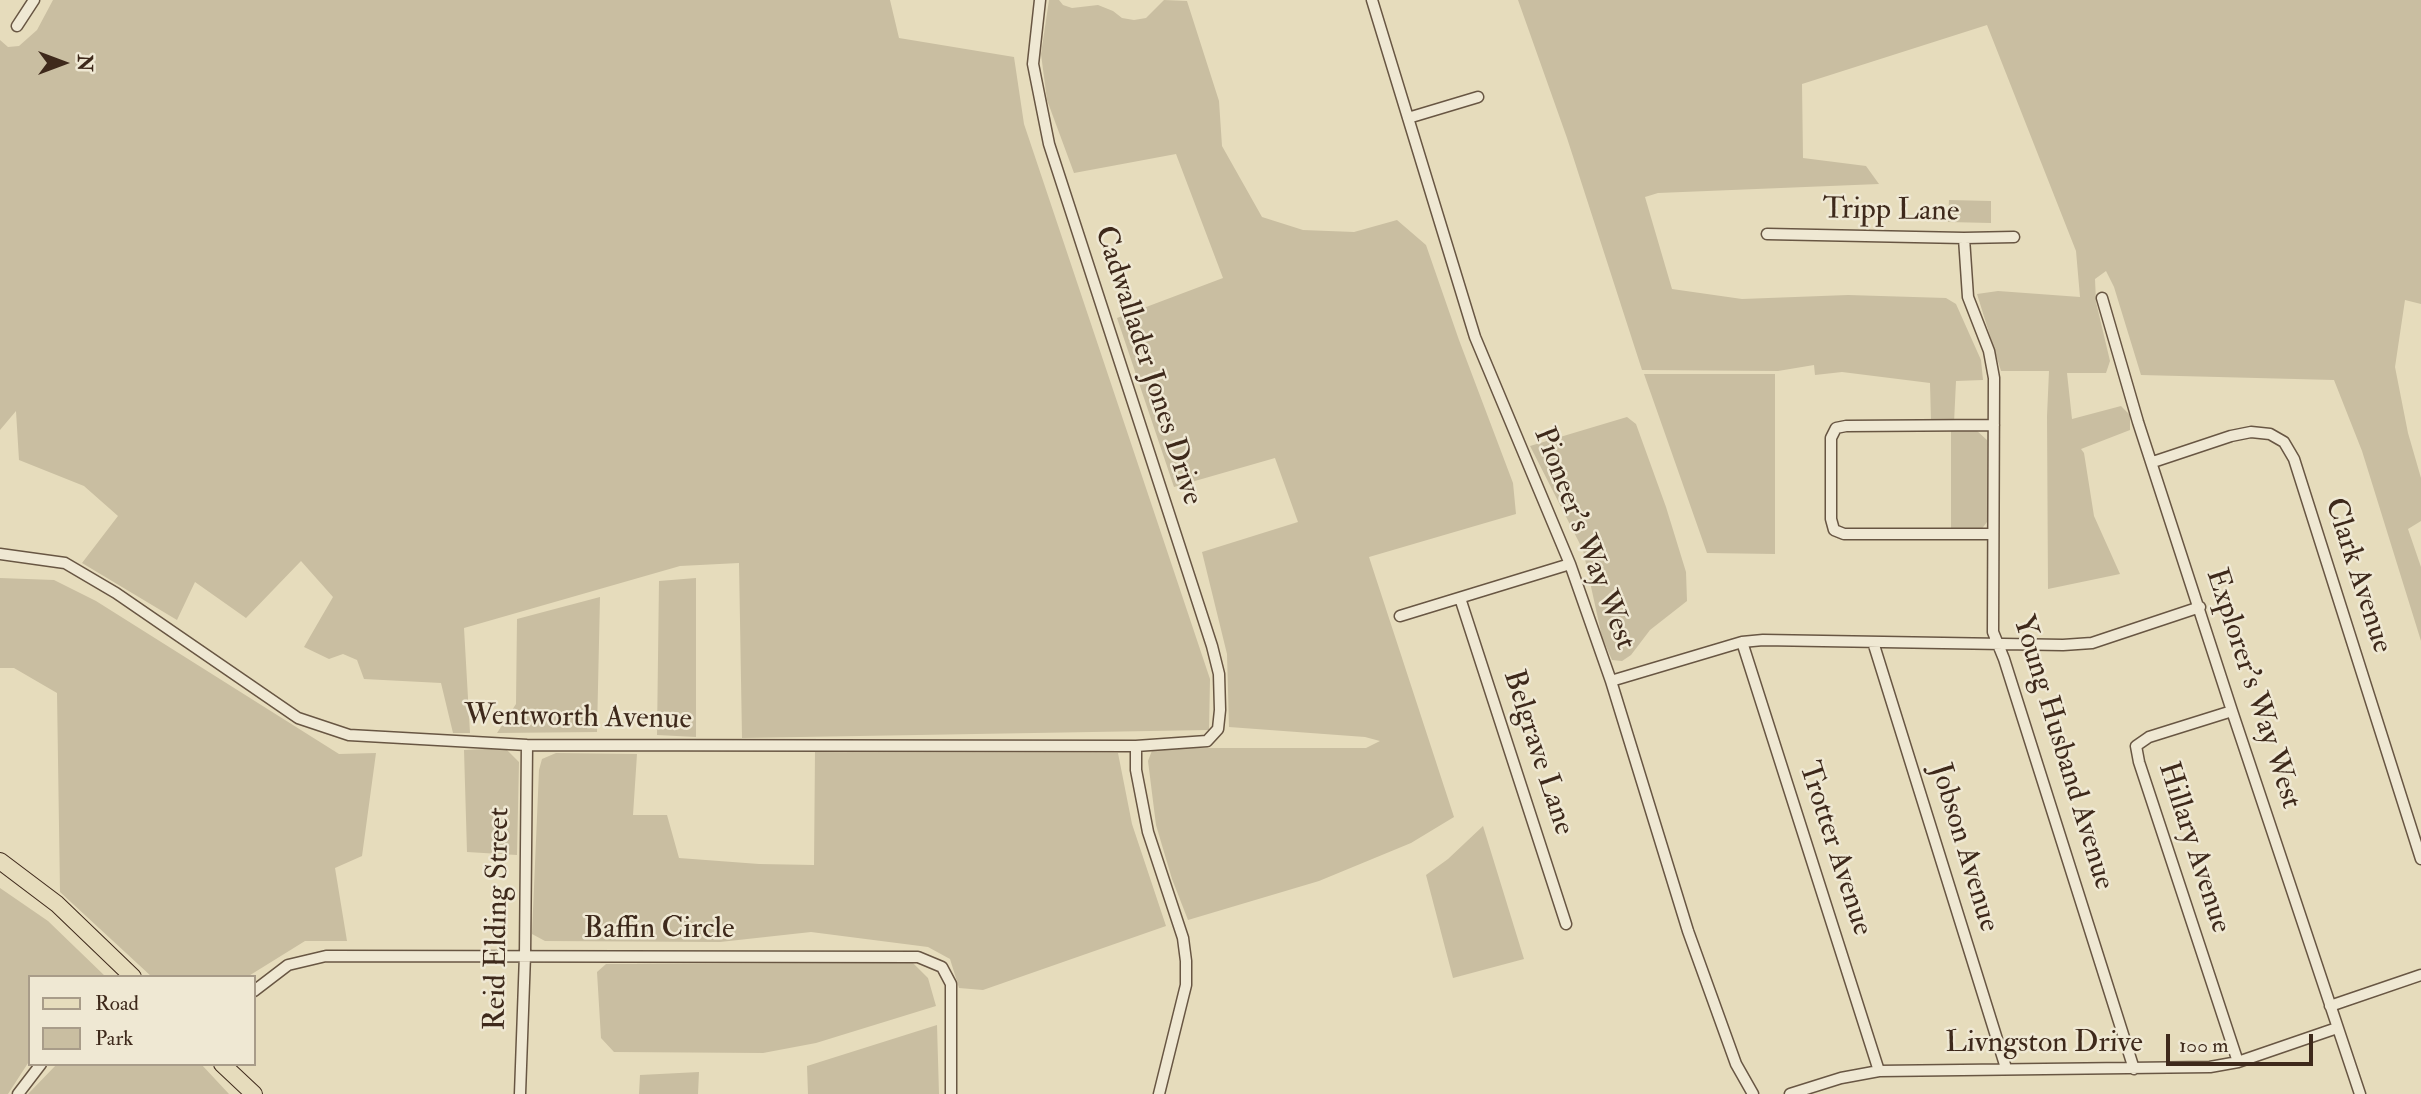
<!DOCTYPE html>
<html>
<head>
<meta charset="utf-8">
<style>
	body { margin:0 }
	#map { position:relative; width:2421px; height:1094px; overflow:hidden; background:#e6dcbc; font-family:"IM FELL Double Pica",serif }
	canvas { display:block }
	.legend { position:absolute; left:28px; top:975px; width:228px; height:91px; box-sizing:border-box; background:#efe8d3; border:2px solid #a89c89; margin:0; padding:9px 12px; list-style:none; font-size:21px; color:#3e291b }
	.legend li { display:flex; align-items:center; gap:14px; height:35px }
	.legend b { width:35px; border:2px solid #a89c89 }
	.north { position:absolute; left:28px; top:28px; width:70px; height:70px; -webkit-text-stroke:5px #efe8d3; paint-order:stroke; rotate:90deg; font-size:19px; font-weight:700; line-height:28px; text-align:center; color:#3e291b }
	.north::after { content:''; display:block; margin:auto; width:24px; height:32px; background:#3e291b; clip-path:polygon(50% 0,100% 100%,50% 72%,0 100%) }
	.scale { position:absolute; left:2166px; top:1034px; width:147px; height:32px; box-sizing:border-box; border:4px solid #3e291b; border-top:0; padding-left:9px; font-size:21px; line-height:24px; white-space:nowrap; color:#3e291b; -webkit-text-stroke:5px #efe8d3; paint-order:stroke }
</style>
</head>
<body>
<div id="map">
<canvas width="2421" height="1094"></canvas>
<ul class="legend">
<li><b style="height:9px;background:#e6dcbc"></b>Road</li>
<li><b style="height:19px;background:#c9bea1"></b>Park</li>
</ul>
<div class="north">N</div>
<div class="scale">100 m</div>
</div>
<script>
const ctx = document.querySelector('canvas').getContext('2d');
ctx.lineJoin = 'round';
function paint(path, color) {
  ctx.fillStyle = color;
  ctx.fill(path, 'evenodd');
}
function toPath(rows) {
  const path = new Path2D();
  for (const r of rows) {
    path.moveTo(r[0], r[1]);
    for (let i = 2; i < r.length; i += 2) path.lineTo(r[i], r[i + 1]);
  }
  return path;
}
function trace(path, color, width, dash) {
  ctx.strokeStyle = color;
  ctx.lineWidth = width;
  ctx.lineCap = dash ? 'butt' : 'round';
  ctx.setLineDash(dash || []);
  ctx.stroke(path);
}
function label(font, color, halo, rows, align = 'center') {
  ctx.font = font + ' "IM FELL Double Pica",serif';
  ctx.lineWidth = 5;
  ctx.setLineDash([]);
  ctx.textBaseline = 'middle';
  ctx.strokeStyle = halo;
  ctx.fillStyle = color;
  for (const [text, x, y, turn = 0] of rows) {
    ctx.save();
    ctx.translate(x, y);
    ctx.rotate((+turn || 0) * Math.PI / 180);
    ctx.textAlign = isNaN(turn) ? turn : align;
    if (halo) ctx.strokeText(text, 0, 0);
    ctx.fillText(text, 0, 0);
    ctx.restore();
  }
}
const green = toPath([
	[53,0,890,0,899,38,1014,57,1024,124,1210,679,1209,730,742,738,739,563,680,566,464,628,470,733,453,733,441,683,364,679,357,660,343,654,329,659,304,647,333,597,301,561,246,618,195,582,177,620,82,563,118,516,84,486,19,460,16,411,0,430,0,40,8,47,19,46,37,30],
	[1049,0,1059,0,1063,5,1072,8,1098,5,1113,11,1122,18,1134,20,1146,18,1164,0,1187,1,1219,101,1222,146,1262,217,1303,230,1354,232,1397,220,1426,245,1459,340,1513,483,1516,514,1369,557,1454,817,1411,843,1319,881,1188,920,1172,879,1156,825,1148,761,1153,748,1366,748,1380,741,1365,737,1229,727,1227,654,1202,552,1298,522,1275,458,1174,487,1117,318,1223,278,1176,154,1074,173,1047,100,1041,54],
	[1518,0,2421,0,2421,304,2405,300,2395,367,2408,433,2421,478,2421,521,2408,529,2421,567,2421,641,2362,451,2334,380,2141,375,2114,287,2106,271,2095,279,2096,302,2110,361,2106,373,2067,373,2072,419,2121,406,2130,415,2130,430,2081,449,2084,453,2094,516,2120,574,2048,589,2047,416,2049,371,2001,371,1977,294,1998,291,2080,297,2076,251,1987,25,1802,84,1803,158,1866,166,1879,184,1658,193,1645,197,1672,289,1742,299,1848,295,1946,298,1956,304,1981,360,1983,380,1956,381,1954,423,1931,421,1930,383,1842,372,1815,375,1814,365,1778,371,1642,370,1567,138],
	[1949,200,1991,201,1991,223,1948,222],
	[1644,374,1775,374,1775,554,1707,553],
	[1627,417,1636,424,1666,507,1686,572,1687,601,1650,630,1631,655,1622,661,1612,660,1602,637,1583,550,1530,446],
	[1951,430,1976,430,1987,440,1987,522,1981,530,1951,531],
	[0,578,54,580,96,601,339,754,376,753,362,856,335,868,347,941,305,941,247,977,152,977,60,892,57,693,14,668,0,668],
	[696,578,696,737,657,735,659,581],
	[600,597,597,732,497,733,516,704,517,619],
	[505,748,519,762,517,855,467,852,464,750],
	[815,752,1118,753,1132,824,1166,926,983,990,959,988,950,959,928,947,811,932,720,942,545,941,532,934,539,770,542,759,556,753,637,754,633,815,667,815,679,858,759,864,814,865],
	[1483,826,1524,959,1453,978,1426,875,1448,859],
	[0,888,48,921,106,977,30,977,30,1060,8,1094,0,1094],
	[913,963,928,978,936,1006,816,1043,763,1053,614,1052,601,1038,597,972,606,964],
	[937,1025,939,1094,808,1094,807,1066],
	[57,1064,201,1064,229,1094,28,1094],
	[699,1072,698,1094,639,1094,640,1075]
]);
const street = toPath([
	[1372,0,1475,337,1570,564,1611,681,1688,931,1736,1064,1753,1094],
	[17,26,34,0],
	[1408,118,1478,97],
	[1767,234,1964,238,2014,237],
	[1964,238,1968,297,1989,351,1994,378,1993,632,2004,659,2134,1069],
	[2102,298,2138,422,2232,711,2360,1094],
	[2153,462,2231,436,2251,432,2270,434,2284,442,2294,459,2421,859],
	[1993,534,1844,534,1834,530,1831,519,1831,438,1836,428,1846,426,1994,425],
	[0,554,65,563,116,593,298,718,349,735,527,745,1136,746,1207,741,1218,729,1220,710,1219,674,1212,646,1049,144,1033,64,1040,0],
	[1460,598,1566,924],
	[1400,616,1570,564],
	[1742,642,1879,1071],
	[1873,642,2006,1068],
	[1611,681,1742,642,1763,640,2063,645,2092,643,2200,607],
	[2232,711,2149,737,2136,746,2139,762,2238,1062],
	[1136,746,1136,770,1148,832,1183,938,1186,961,1186,985,1159,1094],
	[254,991,288,965,326,956,918,957,942,967,951,984,951,1094],
	[2330,1006,2421,975],
	[18,1094,41,1064],
	[520,1094,525,955,527,745],
	[1790,1094,1841,1078,1879,1071,2210,1067,2238,1062,2337,1028]
]);
const primary = toPath([
	[0,861,57,904,133,977],
	[222,1064,254,1094]
]);
const streetNames = [
	["Tripp Lane",1891,212,1],
	["Cadwallader Jones Drive",1147,366,72],
	["Pioneer's Way West",1583,539,69],
	["Clark Avenue",2357,576,72],
	["Explorer's Way West",2252,689,72],
	["Wentworth Avenue",578,719,1],
	["Belgrave Lane",1537,753,72],
	["Young Husband Avenue",2062,753,73],
	["Jobson Avenue",1963,848,73],
	["Hillary Avenue",2193,848,72],
	["Trotter Avenue",1834,849,72],
	["Reid Elding Street",499,919,-89],
	["Baffin Circle",659,931],
	["Livngston Drive",2044,1045]
];
paint(green, '#c9bea1');
trace(street, '#685643', 13);
trace(primary, '#3e291b', 18);
trace(street, '#efe8d3', 10);
trace(primary, '#e6dcbc', 16);
label('30px', '#3e291b', '#efe8d3', streetNames);
</script>
</body>
</html>
